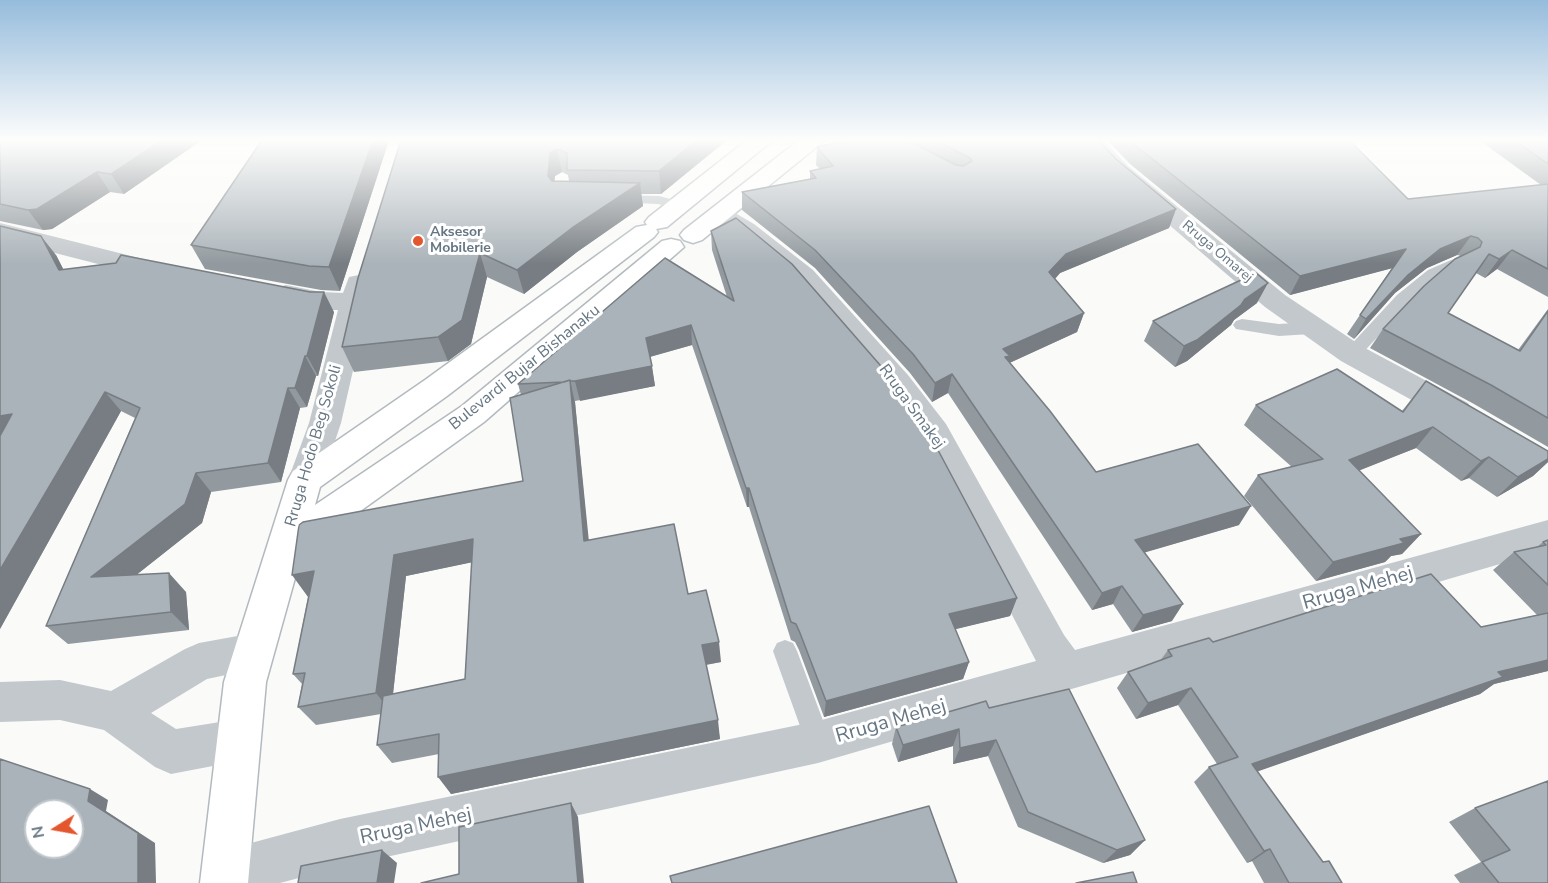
<!DOCTYPE html>
<html>
<head>
<meta charset="utf-8">
<style>
	body { margin:0 }
	#map { position:relative; width:1548px; height:883px; overflow:hidden; background:#fafaf8; font-family:"Nunito Sans",sans-serif }
	canvas { display:block }
	.north { position:absolute; left:24px; top:799px; width:60px; height:60px; box-sizing:border-box; background:#fff; border:2px solid #c1c8cd; border-radius:50%; rotate:259deg; font-size:16px; font-weight:700; line-height:24px; text-align:center; color:#657683 }
	.north::after { content:''; display:block; margin:auto; width:21px; height:27px; background:#e4572e; clip-path:polygon(50% 0,100% 100%,50% 72%,0 100%) }
</style>
</head>
<body>
<div id="map">
<canvas width="1548" height="883"></canvas>
<div class="north">N</div>
</div>
<script>
const ctx = document.querySelector('canvas').getContext('2d');
ctx.lineJoin = 'round';
function toPath(rows) {
  const path = new Path2D();
  for (const r of rows) {
    path.moveTo(r[0], r[1]);
    for (let i = 2; i < r.length; i += 2) path.lineTo(r[i], r[i + 1]);
  }
  return path;
}
function trace(path, color, width, dash) {
  ctx.strokeStyle = color;
  ctx.lineWidth = width;
  ctx.lineCap = dash ? 'butt' : 'round';
  ctx.setLineDash(dash || []);
  ctx.stroke(path);
}
function paint(path, color) {
  ctx.fillStyle = color;
  ctx.fill(path, 'evenodd');
}
function label(font, color, halo, rows, align = 'center') {
  ctx.font = font + ' "Nunito Sans",sans-serif';
  ctx.lineWidth = 6;
  ctx.setLineDash([]);
  ctx.textBaseline = 'middle';
  ctx.strokeStyle = halo;
  ctx.fillStyle = color;
  for (const [text, x, y, turn = 0] of rows) {
    ctx.save();
    ctx.translate(x, y);
    ctx.rotate((+turn || 0) * Math.PI / 180);
    ctx.textAlign = isNaN(turn) ? turn : align;
    if (halo) ctx.strokeText(text, 0, 0);
    ctx.fillText(text, 0, 0);
    ctx.restore();
  }
}
const service = toPath([
	[615,195,659,196,682,202,684,205,677,209,658,204,610,202,608,199,615,195],
	[1458,257,1464,259,1466,262,1464,265,1440,276,1409,303,1358,358,1346,358,1343,354,1346,350,1397,295,1428,270,1458,257],
	[1242,319,1279,324,1311,322,1317,324,1320,328,1317,332,1311,334,1279,336,1236,329,1233,325,1236,321,1242,319],
	[785,640,793,643,797,651,831,742,827,751,818,755,809,751,773,651,777,643,785,640]
]);
const minor = toPath([
	[1079,140,1103,140,1128,166,1285,295,1363,347,1468,403,1473,411,1468,419,1457,422,1446,419,1341,361,1265,307,1112,176,1079,140],
	[721,207,730,210,754,224,813,270,908,375,946,424,1064,635,1075,650,1548,520,1548,550,818,763,340,867,280,883,205,883,201,874,208,857,225,850,340,819,818,721,1036,661,921,440,886,391,793,282,736,234,712,220,708,215,712,210,721,207],
	[0,223,171,266,175,272,171,278,161,280,0,239,0,223],
	[359,275,369,277,373,283,341,423,322,480,317,489,305,493,293,489,288,480,309,423,338,310,321,310,286,303,276,300,272,294,276,288,286,285,321,292,343,293,349,277,359,275],
	[254,633,268,638,274,651,268,664,254,669,207,679,151,713,176,729,239,719,254,725,261,740,254,755,239,761,171,774,155,767,104,730,60,720,0,722,0,682,60,680,111,691,185,649,199,643,254,633]
]);
const secondary = toPath([
	[747,140,773,140,667,227,656,229,658,232,654,237,447,396,320,487,315,505,462,406,662,241,671,239,680,241,684,247,484,422,302,553,266,682,248,883,200,883,224,682,288,480,293,471,425,380,636,227,647,225,645,222,649,217,747,140],
	[799,140,825,140,702,240,693,243,684,240,680,235,684,230,799,140]
]);
const wall = toPath([
	[0,140,202,140,124,194,110,192,52,229,43,230,0,221],
	[262,140,389,140,340,291,321,290,205,269,191,245],
	[401,140,727,140,661,194,641,194,643,206,577,252,524,294,487,277,471,344,448,361,354,372,342,347],
	[562,172,568,175,569,181,554,181,555,176],
	[849,140,1098,140,1116,159,1176,209,1169,228,1060,273,1055,279,1084,313,1077,332,1009,363,1096,472,1239,525,1145,552,1172,621,1132,632,1113,604,1092,610,948,393,932,402,910,373,815,268,742,210,742,192,810,179,810,171,820,169,816,165,817,147],
	[1107,140,1349,140,1408,199,1541,185,1479,140,1548,140,1548,297,1497,269,1485,278,1476,273,1448,313,1518,350,1548,309,1548,447,1474,404,1370,348,1383,329,1461,256,1457,255,1427,268,1395,293,1354,339,1347,334,1392,268,1290,295,1130,164],
	[711,231,1017,598,1010,616,955,629,969,662,963,679,824,717,799,650,795,642,791,640,749,507,747,507,692,345,650,357,655,386,575,401,588,540,688,594,721,662,706,665,720,739,451,794,439,754,392,763,377,745,381,714,316,725,298,707,302,684,293,674,308,597,523,481,521,395,518,384,727,297,712,250],
	[472,562,465,679,393,694,406,576],
	[56,255,63,269,334,312,318,376,316,376,307,407,300,408,281,482,211,492,202,523,136,575,186,592,189,630,68,644,46,626,135,418,121,411,0,629],
	[1257,303,1234,320,1231,325,1187,361,1175,367,1144,341,1153,321],
	[1426,381,1548,451,1548,462,1533,476,1497,497,1469,478,1461,481,1416,448,1359,470,1421,534,1402,554,1391,556,1385,562,1316,581,1244,496,1258,475,1292,467,1244,425,1256,405,1402,411],
	[1548,540,1548,671,1494,684,1480,694,1257,771,1323,862,1342,883,1264,883,1252,861,1247,863,1194,782,1209,767,1217,764,1178,705,1136,719,1117,688,1128,672,1160,661,1168,650,1213,642,1481,627,1537,615,1493,570,1514,552,1537,547,1543,542],
	[989,708,1145,840,1130,855,1103,863,1018,827,988,756,953,764,953,746,898,762,892,744,896,727],
	[1475,808,1548,883,1460,883,1454,875,1481,862,1449,822]
]);
const shadedWall = toPath([
	[162,140,202,140,124,194,111,174],
	[373,140,389,140,340,291,329,267],
	[697,140,727,140,661,194,659,171],
	[557,149,562,172,555,176,553,199,548,176,550,153],
	[97,172,110,192,52,229,43,230,28,210],
	[640,183,643,206,577,252,524,294,517,270,572,228],
	[1176,209,1169,228,1060,273,1044,291,1049,272,1066,254],
	[41,236,56,255,74,290,59,270],
	[1471,236,1457,255,1427,268,1395,293,1354,339,1366,319,1408,275,1440,249],
	[1406,249,1393,268,1290,295,1300,276],
	[1512,250,1497,269,1485,278,1499,259],
	[480,253,487,277,471,344,448,361,438,337],
	[1268,283,1257,303,1234,320,1231,325,1187,361,1175,367,1184,346,1245,299],
	[324,292,334,312,318,376,307,356],
	[1084,313,1077,332,1003,366,1003,349],
	[691,325,692,345,649,357,646,338],
	[305,356,316,376,307,407,295,388],
	[652,366,655,386,580,401,575,381],
	[952,374,948,393,932,402,935,383],
	[570,380,575,403,591,562,584,541],
	[288,388,300,408,281,482,268,463],
	[105,392,121,411,0,629,0,570],
	[12,414,0,440,0,416],
	[1433,427,1416,448,1333,481,1349,460],
	[1489,457,1469,478,1461,481,1481,461],
	[1548,459,1548,462,1533,476,1497,497,1518,477],
	[196,473,211,492,202,523,111,595,91,577],
	[746,488,749,488,749,507,747,507],
	[1251,506,1239,525,1126,558,1135,540],
	[1421,534,1402,554,1391,556,1385,562,1316,581,1333,562,1400,539],
	[473,539,483,560,406,576,391,712,376,693,394,555],
	[314,571,329,592,308,597,292,575],
	[169,573,186,592,189,630,171,612],
	[1122,586,1113,604,1092,610,1102,593],
	[1017,598,1010,616,944,632,949,614],
	[1183,604,1172,621,1132,632,1143,615],
	[719,642,721,662,704,665,702,645],
	[1548,660,1548,671,1494,684,1480,694,1236,779,1252,764,1498,672],
	[969,662,963,679,824,717,826,701],
	[1191,688,1178,705,1136,719,1148,703],
	[718,720,720,739,451,794,438,777],
	[959,729,953,746,898,762,903,745],
	[996,740,988,756,953,764,960,748],
	[90,789,108,800,106,811,155,843,156,883,138,883,88,801],
	[571,803,578,817,584,883,578,883],
	[1145,840,1130,855,1103,863,1117,850],
	[1270,849,1252,861,1247,863,1264,851],
	[382,850,397,863,394,883,377,883]
]);
const building = toPath([
	[0,140,162,140,111,174,97,172,37,209,28,210,0,204,0,140],
	[262,140,373,140,329,267,309,266,191,245,262,140],
	[401,140,697,140,659,171,567,170,567,153,557,149,550,153,548,176,552,181,640,183,572,228,517,270,480,253,462,320,438,337,342,347,358,278,401,140],
	[849,140,907,140,956,165,963,166,972,161,970,158,935,140,1098,140,1116,159,1176,209,1066,254,1049,272,1084,313,1003,349,1010,356,1005,357,1050,411,1096,472,1198,444,1251,506,1135,540,1183,604,1143,615,1122,586,1102,593,952,374,935,383,913,354,815,250,742,192,816,178,810,171,833,166,817,147,849,140],
	[1130,140,1349,140,1408,199,1548,184,1548,269,1512,250,1499,259,1489,254,1448,313,1520,351,1548,311,1548,418,1491,385,1383,329,1424,286,1455,259,1480,247,1482,242,1478,238,1471,236,1440,249,1408,275,1366,319,1360,315,1406,249,1300,276,1136,146,1130,140],
	[1514,140,1548,140,1548,164,1514,140],
	[736,218,792,264,887,373,923,422,1017,598,949,614,969,662,826,701,800,633,796,624,791,622,749,488,746,488,691,325,646,338,652,366,575,381,570,381,570,380,564,382,518,384,665,258,734,301,711,231,736,218],
	[0,226,41,236,59,270,116,263,121,255,310,292,324,292,307,356,305,356,295,388,288,388,268,463,196,473,185,504,91,577,169,573,171,612,46,626,140,408,105,392,0,570,0,436,12,414,0,416,0,226],
	[1256,273,1268,283,1245,299,1241,305,1197,340,1184,346,1153,321,1256,273],
	[1337,369,1403,412,1426,381,1548,451,1548,459,1518,477,1489,457,1481,461,1433,427,1349,460,1421,534,1400,539,1404,543,1333,562,1258,475,1323,459,1256,405,1337,369],
	[570,380,584,541,674,524,688,594,706,590,719,642,702,645,718,720,438,777,439,734,377,745,383,696,465,679,473,539,394,555,376,693,298,707,305,673,293,674,314,571,292,575,299,525,303,522,523,481,510,398,570,380],
	[1548,540,1548,585,1514,552,1546,545,1543,542,1548,540],
	[1431,574,1481,627,1548,613,1548,660,1498,672,1503,677,1252,764,1323,862,1329,861,1342,883,1289,883,1270,849,1264,851,1209,767,1238,757,1191,688,1148,703,1128,672,1172,656,1168,650,1209,638,1213,642,1431,574],
	[1069,689,1145,840,1117,850,1028,812,996,740,960,748,959,729,903,745,896,727,986,701,989,708,1069,689],
	[0,759,90,789,88,801,138,833,138,883,0,883,0,759],
	[36,811,72,811,72,847,36,847,36,811],
	[1548,781,1548,883,1499,883,1482,862,1510,850,1475,808,1548,781],
	[571,803,578,883,421,883,459,874,459,827,571,803],
	[929,806,957,883,672,883,670,876,929,806],
	[382,850,377,883,298,883,301,866,382,850],
	[1133,872,1137,883,1076,883,1133,872]
]);
const markers = [
	[418,241,6,"#e4572e"]
];
const farPoinames = [
	["Aksesor",430,233],
	["Mobilerie",430,249]
];
const farStreetnames = [
	["Rruga Omarej",1217,252,40]
];
const streetNames = [
	["Bulevardi Bujar Bishanaku",525,368,-39],
	["Rruga Smakej",911,407,54],
	["Rruga Hodo Beg Sokoli",314,446,-74]
];
const nearStreetnames = [
	["Rruga Mehej",1358,589,-16],
	["Rruga Mehej",891,722,-16],
	["Rruga Mehej",416,827,-12]
];
trace(secondary, '#b3babf', 3);
paint(service, '#c3c8cc');
paint(minor, '#c3c8cc');
paint(secondary, '#fff');
paint(wall, '#929a9f');
paint(shadedWall, '#777d82');
paint(building, '#aab3b9');
trace(building, '#777d82', 1.5);
const sky = ctx.createLinearGradient(0, 0, 0, 264);
sky.addColorStop(0, '#96bcdc');
sky.addColorStop(0.53, '#fdfdfc');
sky.addColorStop(1, '#fdfdfc00');
ctx.fillStyle = sky;
ctx.fillRect(0, 0, 1548, 264);
for (const [x, y, r, color] of markers) {
  const dot = new Path2D();
  dot.arc(x, y, r, 0, 2 * Math.PI);
  ctx.fillStyle = color;
  ctx.fill(dot);
  trace(dot, '#fff', 2);
}
label('bold 14px', '#657683', '#fff', farPoinames, 'left');
label('14px', '#657683', '#fff', farStreetnames);
label('16px', '#657683', '#fff', streetNames);
label('20px', '#657683', '#fff', nearStreetnames);
</script>
</body>
</html>
